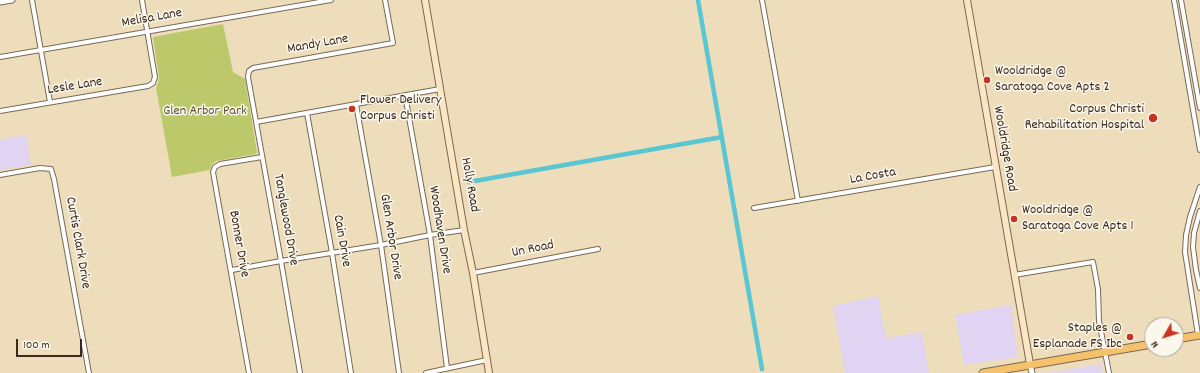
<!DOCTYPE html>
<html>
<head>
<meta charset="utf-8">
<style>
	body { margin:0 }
	#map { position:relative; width:1200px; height:373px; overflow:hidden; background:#edb; font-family:Dekko,sans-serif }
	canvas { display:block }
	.north { position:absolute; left:1144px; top:317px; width:40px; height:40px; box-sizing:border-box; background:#fbf7ec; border:1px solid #aea59a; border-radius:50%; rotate:231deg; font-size:11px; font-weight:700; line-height:16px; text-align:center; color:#3b2a1e }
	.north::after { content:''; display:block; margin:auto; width:14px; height:18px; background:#c8321e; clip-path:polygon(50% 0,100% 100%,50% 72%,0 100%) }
	.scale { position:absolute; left:16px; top:339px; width:66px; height:18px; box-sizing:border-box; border:2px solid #3b2a1e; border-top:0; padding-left:5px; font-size:12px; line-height:14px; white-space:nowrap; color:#3b2a1e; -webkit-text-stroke:3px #fbf7ec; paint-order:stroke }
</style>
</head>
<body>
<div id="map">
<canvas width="1200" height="373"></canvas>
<div class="north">N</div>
<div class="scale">100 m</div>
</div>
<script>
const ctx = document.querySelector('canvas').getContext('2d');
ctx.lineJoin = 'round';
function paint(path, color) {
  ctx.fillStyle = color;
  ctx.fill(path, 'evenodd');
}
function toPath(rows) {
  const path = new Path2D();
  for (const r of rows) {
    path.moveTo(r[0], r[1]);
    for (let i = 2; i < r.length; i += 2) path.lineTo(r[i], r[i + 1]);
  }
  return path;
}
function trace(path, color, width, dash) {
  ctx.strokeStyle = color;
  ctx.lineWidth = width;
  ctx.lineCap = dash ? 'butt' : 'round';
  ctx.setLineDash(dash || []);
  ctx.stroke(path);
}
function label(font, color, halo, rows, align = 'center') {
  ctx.font = font + ' Dekko,sans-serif';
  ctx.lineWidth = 3;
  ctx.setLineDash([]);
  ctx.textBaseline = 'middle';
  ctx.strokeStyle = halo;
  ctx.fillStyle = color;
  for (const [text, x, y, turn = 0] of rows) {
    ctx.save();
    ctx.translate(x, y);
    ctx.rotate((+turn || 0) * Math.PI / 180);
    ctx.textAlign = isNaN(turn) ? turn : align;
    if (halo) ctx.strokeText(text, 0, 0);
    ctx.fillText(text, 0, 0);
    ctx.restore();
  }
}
const built = toPath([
	[26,135,31,165,0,170,0,140],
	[878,296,886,338,922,332,929,373,845,373,833,306],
	[1011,305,1018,357,964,365,955,315],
	[1101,364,1103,373,1047,373]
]);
const green = toPath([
	[223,24,233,72,245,79,257,152,256,154,216,161,212,164,210,170,172,177,156,88,158,83,159,78,153,37]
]);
const canal = toPath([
	[698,0,762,369],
	[469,182,722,137]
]);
const minor = toPath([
	[32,0,50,102],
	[762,0,798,201],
	[1174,0,1200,150],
	[1181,0,1200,108],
	[0,57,331,0],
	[405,95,430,235,447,368],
	[356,104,381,245,399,373],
	[0,111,148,86,153,83,155,77,142,0],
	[307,113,332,253,351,373],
	[256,122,440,89],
	[0,175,40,168,51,169,54,179,89,373],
	[754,208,995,167],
	[1200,211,1194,233,1193,247,1196,270,1200,288],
	[232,270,281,261,381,245,430,235,464,230],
	[473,273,598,249],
	[1014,275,1093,262,1098,289,1099,321,1109,373],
	[1198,335,1185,252,1186,235,1190,217,1200,187],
	[249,373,213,172,215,167,220,164,262,157],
	[300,373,281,261,248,77,249,71,253,68,393,43,385,0],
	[426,373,487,360]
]);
const tertiary = toPath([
	[0,2,12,0],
	[1030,364,1032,373]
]);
const secondary = toPath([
	[425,0,464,230,473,273,489,373],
	[967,0,1030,364]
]);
const primary = toPath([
	[1176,339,1200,335],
	[983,373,1152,344]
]);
const markers = [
	[987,80,4,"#c8321e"],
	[352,109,4,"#c8321e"],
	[1153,118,5,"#c8321e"],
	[1014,219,4,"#c8321e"],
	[1130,337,4,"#c8321e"]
];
const streetNames = [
	["Melisa Lane",152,19,-10],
	["Mandy Lane",318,45,-10],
	["Lesle Lane",75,87,-9],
	["Wooldridge Road",1004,149,80],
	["La Costa",873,177,-10],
	["Holly Road",469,185,80],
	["Tanglewood Drive",285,220,80],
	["Woodhaven Drive",439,230,81],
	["Glen Arbor Drive",390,237,81],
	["Cain Drive",341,241,80],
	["Curtis Clark Drive",77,243,80],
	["Bonner Drive",238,244,80],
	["Un Road",533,250,-11]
];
const poiNames = [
	["Wooldridge @",995,72],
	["Saratoga Cove Apts 2",995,88],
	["Flower Delivery",360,101],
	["Corpus Christi",360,117],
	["Corpus Christi",1144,110,"right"],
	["Rehabilitation Hospital",1144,126,"right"],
	["Wooldridge @",1022,211],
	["Saratoga Cove Apts 1",1022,227],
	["Staples @",1122,329,"right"],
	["Esplanade FS Ibc",1122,345,"right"]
];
const parkNames = [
	["Glen Arbor Park",205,112]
];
paint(built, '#e1d4f3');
paint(green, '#bcc96b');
trace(canal, '#59c6d1', 4.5);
trace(minor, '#7a6955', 6);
trace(tertiary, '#7a6955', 7);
trace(secondary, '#7a6955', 8);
trace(primary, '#7a6955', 9);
trace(minor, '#fff', 4);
trace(tertiary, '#fff', 5);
trace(secondary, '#fbe6c4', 6);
trace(primary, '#f5c16b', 7);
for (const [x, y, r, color] of markers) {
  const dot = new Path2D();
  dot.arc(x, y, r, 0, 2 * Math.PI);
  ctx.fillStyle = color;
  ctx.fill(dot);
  trace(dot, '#fbf7ec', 1.5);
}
label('14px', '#3b2a1e', '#fbf7ec', streetNames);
label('14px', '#3b2a1e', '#fbf7ec', poiNames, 'left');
label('14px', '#5b5231', '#fbf7ec', parkNames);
</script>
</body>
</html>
